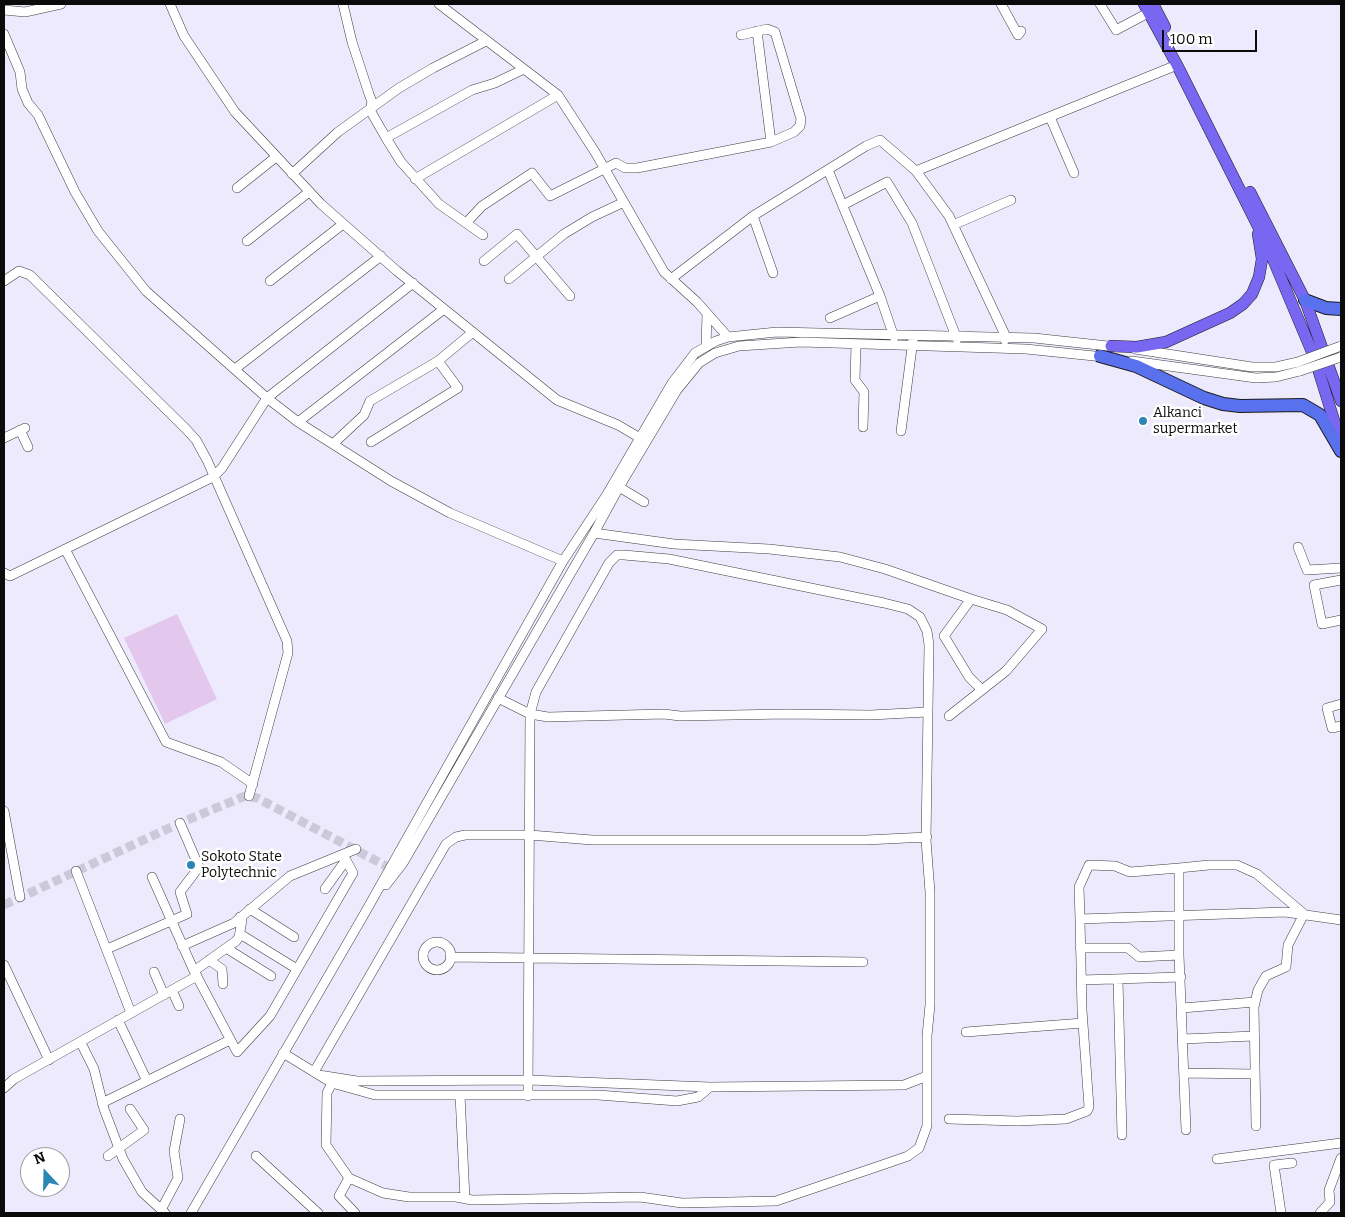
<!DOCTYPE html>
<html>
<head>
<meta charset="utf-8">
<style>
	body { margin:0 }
	#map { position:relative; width:1345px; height:1217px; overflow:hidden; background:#edeafe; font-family:Bitter,serif }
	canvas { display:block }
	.frame { position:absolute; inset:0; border:5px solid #0b0b0b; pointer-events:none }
	.north { position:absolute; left:20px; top:1147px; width:50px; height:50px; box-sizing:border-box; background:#fff; border:1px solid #9d9d9d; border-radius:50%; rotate:339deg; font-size:14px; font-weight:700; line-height:20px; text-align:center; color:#0b0b0b }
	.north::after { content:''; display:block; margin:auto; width:18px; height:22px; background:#2b86b3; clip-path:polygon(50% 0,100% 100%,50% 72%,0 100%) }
	.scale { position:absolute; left:1162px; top:30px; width:95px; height:22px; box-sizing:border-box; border:2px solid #0b0b0b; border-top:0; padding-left:6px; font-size:15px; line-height:18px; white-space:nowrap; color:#0b0b0b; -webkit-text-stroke:4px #fff; paint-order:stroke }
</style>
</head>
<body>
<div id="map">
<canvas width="1345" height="1217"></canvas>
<div class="frame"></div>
<div class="north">N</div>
<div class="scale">100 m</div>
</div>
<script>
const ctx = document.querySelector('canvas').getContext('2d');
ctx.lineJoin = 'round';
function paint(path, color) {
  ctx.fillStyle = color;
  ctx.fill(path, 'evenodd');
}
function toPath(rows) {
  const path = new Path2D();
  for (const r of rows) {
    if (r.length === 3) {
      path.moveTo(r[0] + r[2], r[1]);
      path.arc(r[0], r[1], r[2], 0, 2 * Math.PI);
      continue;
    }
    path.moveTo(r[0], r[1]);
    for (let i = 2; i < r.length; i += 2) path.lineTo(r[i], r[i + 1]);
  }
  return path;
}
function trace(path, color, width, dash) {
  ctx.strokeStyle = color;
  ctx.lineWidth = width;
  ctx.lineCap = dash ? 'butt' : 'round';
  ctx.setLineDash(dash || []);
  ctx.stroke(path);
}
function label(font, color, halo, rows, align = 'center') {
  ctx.font = font + ' Bitter,serif';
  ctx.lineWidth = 5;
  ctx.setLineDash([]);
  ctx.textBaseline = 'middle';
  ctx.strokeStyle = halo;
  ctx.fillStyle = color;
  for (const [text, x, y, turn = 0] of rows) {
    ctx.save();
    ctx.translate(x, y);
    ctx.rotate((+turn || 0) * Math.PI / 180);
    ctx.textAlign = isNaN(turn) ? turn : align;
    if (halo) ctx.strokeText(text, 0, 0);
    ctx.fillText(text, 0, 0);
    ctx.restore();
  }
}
const pitch = toPath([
	[177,614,217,699,165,724,124,638]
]);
const minorTunnel = toPath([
	[4,905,180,823,245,796,257,798,390,868]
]);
const minor = toPath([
	[170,4,184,36,235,112,321,204,397,271,557,400,618,425,640,438],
	[343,4,352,42,369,94,372,102,370,110,386,138,401,162,439,204,483,235],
	[439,4,558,95,595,152,664,272,697,302,728,337],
	[1001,4,1018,35,1021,31],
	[1100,4,1116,30,1148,13],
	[4,10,25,12,61,4],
	[757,31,771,142],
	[4,34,20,72,22,89,28,103,38,115,75,192,98,231,146,291,267,398,298,422,391,481,450,513,563,561],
	[1050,117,1074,173],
	[386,138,472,90,495,83,524,69],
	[828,170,880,296,894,337],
	[916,171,1177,65],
	[292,174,338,132,399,88,433,68,486,41],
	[415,179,558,95],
	[237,188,276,157],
	[843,205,887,182,912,223,957,339],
	[753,216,773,273],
	[467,222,482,206,532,173,550,196,616,163,625,168,637,168,771,142,794,132,800,126,801,119,775,32,767,29,741,35],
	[953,225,1011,200],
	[247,241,309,192],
	[484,261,517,234,570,296],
	[509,279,564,234,592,217,622,203],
	[671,279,753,216,866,146,880,140,916,171,949,216,1006,337,1005,340],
	[4,281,19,271,30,275,186,429,196,440,207,460,287,641,288,653,249,796],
	[270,281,343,224],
	[830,318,880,296],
	[856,344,855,380,864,392,863,427],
	[706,346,707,314],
	[1135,349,1252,367,1276,367,1298,362],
	[1132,361,1256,378,1276,377,1300,371],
	[235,369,381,256],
	[298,422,444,309],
	[20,430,28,447],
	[901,431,913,340],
	[4,438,25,428],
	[371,442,458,388,438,361],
	[333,444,364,415,370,401,438,361,473,332],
	[619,487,644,502],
	[594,533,674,544,769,549,840,557,885,569,971,599,944,636,969,677,982,690,949,716],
	[1298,547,1307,570,1341,568],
	[65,549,166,742,221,762,253,784],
	[4,573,10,576,213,477,222,468,267,398,413,283],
	[1341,580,1314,585,1322,624,1341,620],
	[971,599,1007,610,1042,629,1006,671,982,690],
	[498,698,530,714,548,717,664,714,680,716,786,714,871,715,927,712],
	[1341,704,1327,708,1332,728,1341,726],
	[4,811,20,897],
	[76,871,131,1013],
	[152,877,194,971,237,1052,270,1016,353,873,346,860],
	[386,885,403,863,594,533,618,489,677,390,699,363,715,353,739,346,801,342,1026,349,1104,357],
	[325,889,346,860,344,856],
	[250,909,294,937],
	[1080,919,1079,887,1089,865,1115,866,1130,872,1179,868],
	[240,934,297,969],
	[437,956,14],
	[182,946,234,923,290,876,356,849],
	[226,948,271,976],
	[1080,948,1128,948,1139,957,1179,955],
	[107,949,187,914,180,892,199,867,180,823],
	[450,957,863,962],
	[209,960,222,969,223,984],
	[4,965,49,1060],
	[194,971,236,941,239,937,242,920,240,917],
	[154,972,164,995],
	[1118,979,1122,1135],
	[1081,980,1181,977],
	[172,990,179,1006],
	[1182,1008,1255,1002],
	[118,1020,147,1081],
	[966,1032,1083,1023],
	[1183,1039,1254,1036],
	[81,1043,94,1069,104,1109,123,1159,142,1192,165,1213],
	[283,1053,332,1083,375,1095,598,1095,677,1101,698,1097,710,1087],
	[314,1072,446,844,456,837,465,835,530,835,592,840,866,840,927,837],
	[1184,1073,1255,1074],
	[319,1075,357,1081,529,1080,710,1087,904,1085,927,1076],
	[332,1083,327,1093,326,1145,349,1178,383,1193,409,1197,456,1197,472,1200,640,1197,682,1203,776,1201,888,1163,908,1156,919,1148,927,1126,927,1036,930,1005,930,892,926,840,929,645,927,631,920,617,908,609,884,603,669,559,624,555,617,555,609,563,536,692,530,714,528,1096],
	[4,1088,14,1079,197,976],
	[460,1095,465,1199],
	[102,1103,230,1040],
	[949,1119,1017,1121,1066,1119,1087,1111,1089,1107,1082,1010,1080,919,1285,912,1341,920],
	[1186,1130,1179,955,1179,868,1209,865,1237,865,1257,874,1304,914,1288,945,1286,967,1266,976,1258,990,1254,1007,1256,1126],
	[108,1156,144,1130,130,1109],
	[256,1156,318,1213],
	[1217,1159,1341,1143],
	[349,1178,339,1196,355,1213],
	[161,1210,178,1178,174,1151,180,1119],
	[191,1213,366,911,563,561,606,496,672,383,695,353,716,341,728,337,777,332,1034,338,1117,347],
	[1281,1213,1274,1165,1292,1163],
	[1320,1213,1330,1202,1329,1190,1341,1158]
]);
const major = toPath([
	[1144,4,1177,65,1265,240,1315,359,1341,443],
	[1153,4,1165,27],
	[1250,192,1305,300,1341,401],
	[1111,346,1137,347,1166,342,1230,313,1243,304,1252,294,1259,277,1262,259,1258,234]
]);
const highway = toPath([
	[1305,300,1326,308,1341,309],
	[1100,356,1136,366,1204,398,1223,404,1240,406,1303,405,1320,415,1341,451]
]);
const minorBridge = toPath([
	[1298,362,1341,346],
	[1300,371,1341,357]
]);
const markers = [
	[1143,421,5,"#2b86b3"],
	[191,865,5,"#2b86b3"]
];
const poiNames = [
	["Alkanci",1153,413],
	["supermarket",1153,429],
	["Sokoto State",201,857],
	["Polytechnic",201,873]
];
paint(pitch, '#e3c7ed');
trace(minorTunnel, '#cbc9da', 9, [9, 4.5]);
trace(minor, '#3e3e3e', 10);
trace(major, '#1c1c1c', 12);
trace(highway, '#1c1c1c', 14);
trace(minor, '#fff', 9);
trace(major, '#7966f1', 11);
trace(highway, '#5971ed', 12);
trace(minorBridge, '#3e3e3e', 10, []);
trace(minorBridge, '#fff', 9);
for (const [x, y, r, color] of markers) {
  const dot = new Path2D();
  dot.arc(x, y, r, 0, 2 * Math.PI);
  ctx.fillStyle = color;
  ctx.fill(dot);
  trace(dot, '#fff', 2);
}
label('14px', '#0b0b0b', '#fff', poiNames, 'left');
</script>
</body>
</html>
